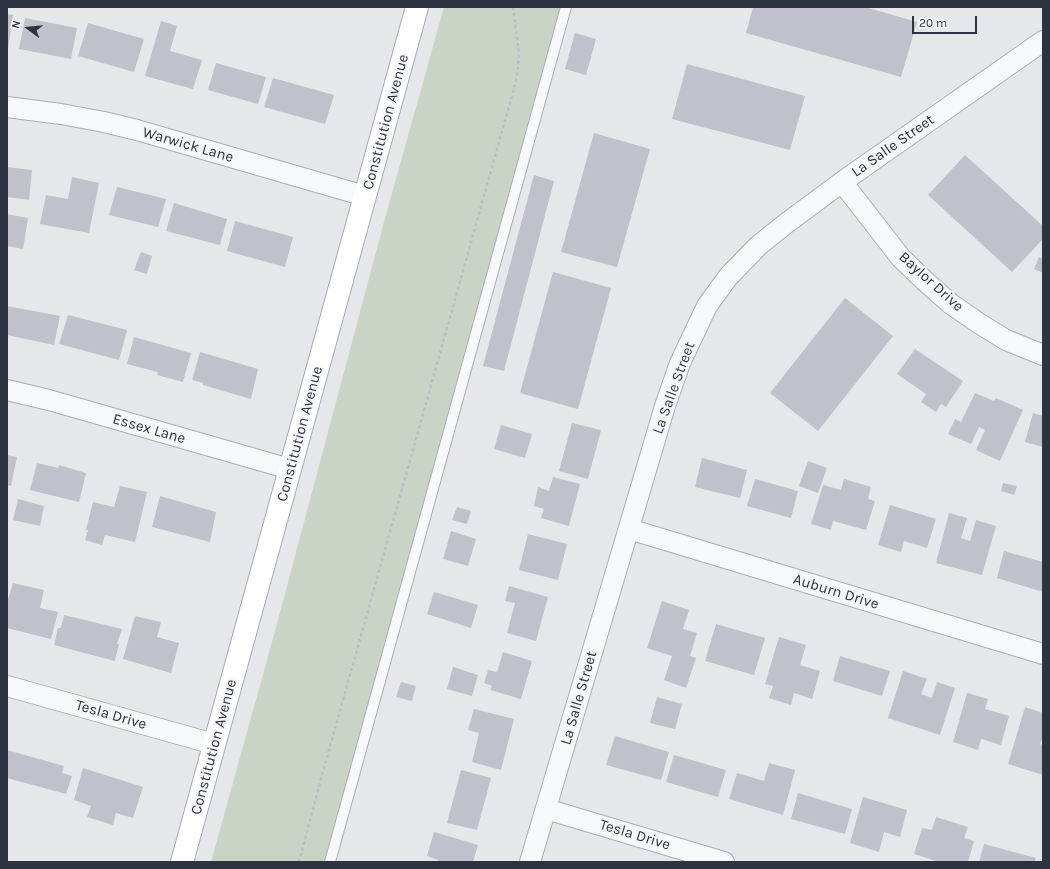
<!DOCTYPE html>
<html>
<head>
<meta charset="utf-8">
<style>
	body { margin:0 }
	#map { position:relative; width:1050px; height:869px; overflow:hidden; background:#e5e7eb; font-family:Karla,sans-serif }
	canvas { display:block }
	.frame { position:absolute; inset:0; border:8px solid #2e3342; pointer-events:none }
	.north { position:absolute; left:8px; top:8px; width:40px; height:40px; -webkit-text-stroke:3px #f4f6f8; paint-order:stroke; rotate:286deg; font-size:11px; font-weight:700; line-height:16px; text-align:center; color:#2e3342 }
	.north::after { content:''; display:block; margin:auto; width:14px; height:18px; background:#2e3342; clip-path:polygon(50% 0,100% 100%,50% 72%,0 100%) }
	.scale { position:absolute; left:912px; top:16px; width:65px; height:18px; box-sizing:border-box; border:2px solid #2e3342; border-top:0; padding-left:5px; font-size:12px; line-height:14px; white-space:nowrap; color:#2e3342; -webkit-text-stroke:3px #f4f6f8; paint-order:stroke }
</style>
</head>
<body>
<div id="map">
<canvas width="1050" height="869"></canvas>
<div class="frame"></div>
<div class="north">N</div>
<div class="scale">20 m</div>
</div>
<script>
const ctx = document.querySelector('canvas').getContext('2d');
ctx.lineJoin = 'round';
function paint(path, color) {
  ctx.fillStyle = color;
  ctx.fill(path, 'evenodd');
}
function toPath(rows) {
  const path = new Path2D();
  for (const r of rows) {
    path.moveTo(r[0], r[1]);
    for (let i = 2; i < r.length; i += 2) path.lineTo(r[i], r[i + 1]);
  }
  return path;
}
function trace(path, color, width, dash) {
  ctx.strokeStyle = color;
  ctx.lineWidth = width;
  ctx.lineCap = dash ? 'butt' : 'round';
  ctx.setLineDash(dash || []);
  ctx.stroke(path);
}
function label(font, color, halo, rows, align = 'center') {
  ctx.font = font + ' Karla,sans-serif';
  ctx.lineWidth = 4;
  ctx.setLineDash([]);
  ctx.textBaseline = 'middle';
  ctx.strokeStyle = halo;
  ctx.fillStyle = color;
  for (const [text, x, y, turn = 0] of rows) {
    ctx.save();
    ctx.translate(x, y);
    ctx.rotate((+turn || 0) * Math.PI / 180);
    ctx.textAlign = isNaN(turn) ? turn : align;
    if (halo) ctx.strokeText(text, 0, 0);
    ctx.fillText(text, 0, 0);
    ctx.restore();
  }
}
const green = toPath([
	[444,7,562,7,325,862,211,862,275,631,384,222]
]);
const building = toPath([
	[753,7,865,7,917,22,901,77,746,33],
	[7,14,13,15,8,49,7,49],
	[25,18,77,28,71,59,19,49],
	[161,21,177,26,170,51,202,60,193,89,145,76],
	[88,23,144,39,134,72,78,56],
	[575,33,596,39,586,75,565,69],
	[216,63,266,77,258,104,208,90],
	[687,64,805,96,790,150,672,119],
	[273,78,334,95,325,124,264,107],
	[594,133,650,149,617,267,561,252],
	[965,155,1043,226,1043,239,1012,272,928,195],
	[7,167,32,170,29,200,7,197],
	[534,175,554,181,504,371,483,366],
	[72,177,99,183,89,233,40,224,46,195,68,199],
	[117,187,166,199,158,227,109,215],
	[174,203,227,219,220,245,166,231],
	[7,214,28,218,23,249,7,246],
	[235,221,293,237,285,267,227,251],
	[141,252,152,256,147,274,134,270],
	[1039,257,1043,259,1043,273,1034,269],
	[553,272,611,288,578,409,520,393],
	[845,298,893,336,818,431,770,393],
	[7,306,60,316,54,345,7,335],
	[68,315,127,330,119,360,59,344],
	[134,337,191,353,183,382,157,375,158,372,127,364],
	[915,349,963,381,946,407,941,404,936,412,921,402,926,394,897,374],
	[200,352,258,369,251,399,203,385,203,383,192,380],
	[975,393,994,401,996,398,1023,410,1000,461,976,450,985,430,979,427,971,444,948,434,955,419,961,422],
	[1033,413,1043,416,1043,447,1025,442],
	[572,423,601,430,588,479,559,471],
	[501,425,532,434,525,458,494,449],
	[7,455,17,457,11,486,7,485],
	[702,458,747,470,740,498,695,487],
	[808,461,827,468,818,493,799,486],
	[37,463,58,468,59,465,86,473,79,502,30,490],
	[553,477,580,484,569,526,541,518,544,509,534,506,538,487,549,491],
	[755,479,798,491,791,518,747,506],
	[844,479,871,487,868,499,875,501,866,530,833,521,831,530,811,524,823,485,841,490],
	[1003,483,1017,486,1014,495,1001,491],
	[120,486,147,492,135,542,105,535,102,545,85,540,88,530,86,530,93,502,114,507],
	[160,496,216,512,210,542,152,527],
	[18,499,44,506,40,526,13,520],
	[890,505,936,519,927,548,904,541,901,552,878,545],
	[457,507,471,511,467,524,452,520],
	[949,513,967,518,961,538,970,541,976,520,996,526,982,575,936,563],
	[451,531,476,539,468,566,443,559],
	[528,534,567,544,558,580,519,570],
	[1004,551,1043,562,1043,592,997,578],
	[13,583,44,590,40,608,58,612,51,639,7,628,7,603],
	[509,586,548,597,536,641,507,633,515,603,505,601],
	[434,592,478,605,471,628,427,614],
	[662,601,689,610,683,629,697,633,690,656,696,658,686,688,664,680,672,656,647,648],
	[64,615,122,629,117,644,119,644,115,661,54,645,58,628,61,628],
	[135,616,161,622,157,637,179,643,171,673,123,659],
	[716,624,765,638,754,675,705,661],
	[779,637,806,645,800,665,820,671,812,699,794,693,791,705,769,698,773,686,765,684],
	[503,652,532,661,521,699,490,690,492,686,484,683,488,670,497,672],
	[840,656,890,671,882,696,833,681],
	[453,667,478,675,472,696,447,689],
	[903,671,927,679,921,694,932,698,937,682,955,688,940,735,888,718],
	[401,682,416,686,412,701,396,697],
	[967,693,988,699,985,709,1009,716,1001,745,981,739,978,750,953,742],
	[657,697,682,704,675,729,650,723],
	[1025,707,1043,713,1043,736,1040,744,1043,745,1043,775,1008,764],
	[474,709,514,719,501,770,472,762,479,733,468,730],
	[615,736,669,752,661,780,606,765],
	[7,750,64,766,62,773,72,776,66,794,7,778],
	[674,755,726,770,718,797,666,782],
	[769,763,795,770,783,815,729,799,737,773,764,781],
	[83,768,143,787,133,818,116,813,113,825,87,817,91,806,74,800],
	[461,770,491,778,477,830,447,823],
	[798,793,852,809,845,834,791,819],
	[863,797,907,810,900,837,884,832,879,852,850,843],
	[936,817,968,827,964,838,974,841,968,862,939,862,914,854,922,828,932,830],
	[434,832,478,845,473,862,438,862,438,860,427,856],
	[984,844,1036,858,1034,862,979,862]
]);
const path = toPath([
	[299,862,322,775,515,85,518,68,519,53,513,7]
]);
const service = toPath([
	[330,862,566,7]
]);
const minor = toPath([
	[7,107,61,114,104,122,137,130,365,196],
	[842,182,901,258,926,282,951,304,980,324,1006,340,1043,355],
	[7,390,49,400,290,469],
	[629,529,1043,654],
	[7,686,214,744],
	[546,809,724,862],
	[530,862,665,406,680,363,707,306,728,277,758,246,784,225,842,182,1043,41]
]);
const primary = toPath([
	[182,862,417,7]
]);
const streetNames = [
	["Constitution Avenue",386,122,-75],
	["Warwick Lane",188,145,16],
	["La Salle Street",893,146,-35],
	["Baylor Drive",931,282,42],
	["La Salle Street",674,388,-70],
	["Essex Lane",149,429,16],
	["Constitution Avenue",300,434,-75],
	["Auburn Drive",836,592,17],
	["La Salle Street",579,698,-74],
	["Tesla Drive",111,715,16],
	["Constitution Avenue",214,747,-75],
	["Tesla Drive",635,835,17]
];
paint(green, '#c9d4c7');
paint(building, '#bfc2ca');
trace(service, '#aaadb5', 12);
trace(minor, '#aaadb5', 22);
trace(primary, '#a5aab6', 24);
trace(path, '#bbbdc3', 2.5, [3, 3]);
trace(service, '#f7f8fa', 10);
trace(minor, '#f7f8fa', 20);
trace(primary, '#fff', 22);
label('15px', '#2e3342', '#f4f6f8', streetNames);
</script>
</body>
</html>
